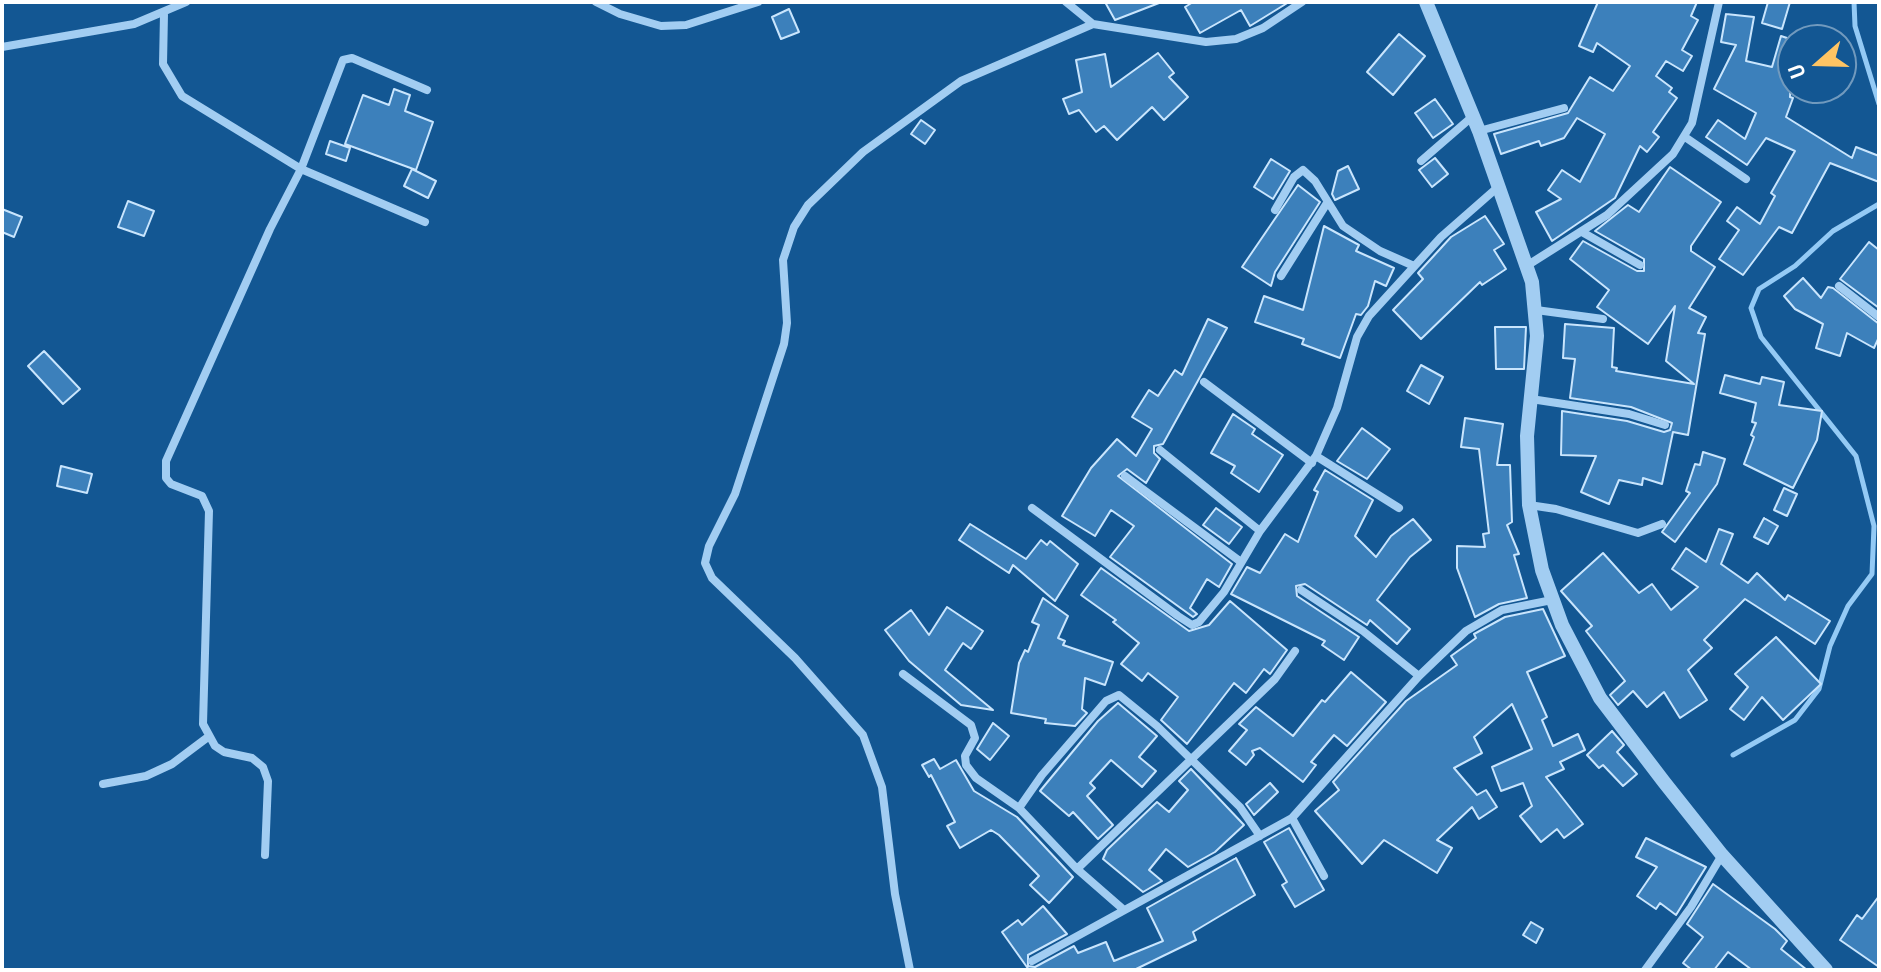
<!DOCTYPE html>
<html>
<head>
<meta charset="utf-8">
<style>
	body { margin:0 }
	#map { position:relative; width:1881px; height:972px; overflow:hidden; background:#135793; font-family:"Archivo Narrow",sans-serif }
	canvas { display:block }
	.frame { position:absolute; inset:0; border:4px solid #fff; pointer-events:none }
	.north { position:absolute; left:1777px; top:24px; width:80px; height:80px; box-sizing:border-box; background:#135793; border:2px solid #719abe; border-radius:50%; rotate:250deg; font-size:22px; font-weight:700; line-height:32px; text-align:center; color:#fff }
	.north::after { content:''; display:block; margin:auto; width:28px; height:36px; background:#ffc463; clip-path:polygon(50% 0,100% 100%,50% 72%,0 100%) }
</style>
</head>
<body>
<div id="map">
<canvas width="1881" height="972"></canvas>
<div class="frame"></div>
<div class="north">U</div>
</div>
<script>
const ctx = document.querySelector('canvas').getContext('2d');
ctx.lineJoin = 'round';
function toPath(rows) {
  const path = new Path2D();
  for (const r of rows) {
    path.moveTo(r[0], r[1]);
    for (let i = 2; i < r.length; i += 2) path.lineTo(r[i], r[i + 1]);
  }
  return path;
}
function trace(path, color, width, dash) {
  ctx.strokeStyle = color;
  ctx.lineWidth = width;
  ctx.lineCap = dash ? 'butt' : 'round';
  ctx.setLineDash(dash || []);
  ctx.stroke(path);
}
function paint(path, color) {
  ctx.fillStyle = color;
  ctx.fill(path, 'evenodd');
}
const stream = toPath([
	[1854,2,1855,26,1879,104],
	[1733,755,1795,720,1819,689,1830,646,1848,606,1872,574,1874,526,1856,456,1761,337,1751,308,1759,289,1795,266,1833,231,1879,204]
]);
const building = toPath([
	[1105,2,1159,2,1159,3,1115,20,1105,2],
	[1193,2,1289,2,1250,26,1241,10,1200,33,1185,7,1193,2],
	[1598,2,1697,2,1691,16,1698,20,1682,50,1692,56,1683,71,1666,61,1656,76,1672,88,1669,92,1677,98,1653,132,1659,137,1647,152,1640,146,1615,198,1552,241,1536,212,1561,199,1548,190,1562,170,1580,182,1605,134,1577,118,1564,138,1541,146,1539,141,1501,154,1494,134,1568,113,1590,77,1613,91,1630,66,1597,43,1593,52,1579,46,1598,2],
	[1768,2,1790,2,1782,29,1762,23,1768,2],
	[789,9,799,32,781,39,772,17,789,9],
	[1726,14,1754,17,1746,61,1772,67,1781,36,1793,40,1790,97,1793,98,1786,117,1852,158,1856,147,1879,156,1879,182,1830,163,1792,233,1779,227,1743,275,1719,259,1739,230,1727,221,1737,207,1760,224,1775,196,1771,193,1795,151,1766,138,1747,165,1706,137,1718,120,1745,139,1756,113,1714,89,1736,45,1721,42,1726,14],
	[1399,34,1425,56,1393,95,1367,72,1399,34],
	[1158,53,1174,73,1169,77,1188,97,1164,120,1152,107,1117,140,1104,126,1096,132,1079,110,1069,114,1063,99,1082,92,1076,60,1105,54,1111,87,1158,53],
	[394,89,410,95,405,111,433,122,416,170,345,144,363,95,389,105,394,89],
	[1435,99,1453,124,1433,138,1415,113,1435,99],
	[921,120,935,130,925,144,911,134,921,120],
	[330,141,350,148,346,161,326,154,330,141],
	[1435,158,1448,174,1432,187,1419,170,1435,158],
	[1271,159,1290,171,1273,199,1254,187,1271,159],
	[1348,166,1359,189,1335,200,1332,194,1338,171,1348,166],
	[1670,167,1721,202,1691,246,1691,251,1715,267,1689,308,1706,317,1698,333,1705,334,1688,435,1673,432,1662,484,1643,478,1642,485,1619,480,1609,504,1581,492,1596,456,1561,455,1562,411,1627,421,1664,432,1670,430,1672,423,1631,407,1570,398,1575,359,1563,358,1565,324,1614,328,1612,367,1617,368,1616,371,1694,384,1666,361,1675,306,1648,344,1597,307,1609,290,1570,259,1583,241,1637,271,1644,271,1644,259,1595,231,1628,205,1639,212,1670,167],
	[412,169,436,181,428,198,404,186,412,169],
	[1298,185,1320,202,1275,272,1271,286,1242,267,1298,185],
	[128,201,154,211,144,236,118,227,128,201],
	[2,209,22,217,14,237,2,232,2,209],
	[1485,216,1504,244,1494,250,1506,269,1482,285,1480,282,1421,339,1393,310,1423,279,1418,273,1451,237,1485,216],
	[1324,226,1359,245,1356,251,1394,268,1386,286,1375,281,1368,306,1361,315,1356,314,1340,358,1302,344,1304,339,1255,322,1264,296,1303,310,1324,226],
	[1869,242,1879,250,1879,308,1840,279,1869,242],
	[1803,278,1821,298,1828,287,1833,288,1879,324,1879,337,1874,348,1847,333,1840,356,1816,348,1823,324,1795,309,1784,296,1803,278],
	[1208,319,1227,328,1163,444,1154,446,1154,453,1160,459,1146,483,1127,469,1118,476,1232,564,1219,587,1207,579,1190,608,1197,614,1193,617,1110,557,1134,526,1111,510,1095,536,1062,516,1091,468,1117,439,1136,456,1152,429,1132,417,1149,390,1158,396,1175,370,1182,375,1208,319],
	[1495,327,1526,327,1524,369,1496,369,1495,327],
	[44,351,80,389,63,404,28,366,44,351],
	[1421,365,1443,377,1429,404,1407,391,1421,365],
	[1725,375,1760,384,1762,377,1784,382,1779,405,1822,411,1817,440,1793,488,1744,464,1754,437,1751,435,1756,423,1752,422,1756,403,1720,393,1725,375],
	[1233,414,1255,429,1252,434,1283,455,1259,492,1231,473,1235,466,1211,453,1233,414],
	[1465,418,1503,424,1497,465,1510,465,1512,522,1507,525,1519,554,1514,555,1527,598,1499,604,1475,617,1457,568,1457,546,1485,547,1483,534,1489,533,1479,449,1461,447,1465,418],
	[1362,428,1390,449,1367,479,1337,461,1362,428],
	[1703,452,1725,459,1717,484,1675,542,1662,532,1690,493,1686,491,1695,464,1700,465,1703,452],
	[61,466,92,474,87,493,57,486,61,466],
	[1325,470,1373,500,1355,536,1376,557,1391,536,1413,519,1431,540,1410,557,1377,600,1410,629,1397,644,1370,620,1367,625,1305,584,1296,586,1297,596,1359,637,1344,660,1322,645,1325,641,1231,594,1247,567,1260,573,1285,534,1298,542,1318,492,1314,490,1325,470],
	[1784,488,1797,494,1787,516,1774,510,1784,488],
	[1216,508,1242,527,1229,544,1203,525,1216,508],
	[1764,518,1778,526,1768,544,1754,537,1764,518],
	[970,524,1026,559,1041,540,1047,545,1050,541,1078,564,1055,601,1013,565,1009,573,959,540,970,524],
	[1719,529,1733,534,1721,564,1748,583,1757,573,1785,600,1788,595,1830,621,1815,644,1745,599,1704,640,1712,648,1688,670,1707,700,1680,718,1664,692,1647,707,1633,691,1618,705,1610,695,1625,681,1586,631,1592,626,1561,591,1603,553,1639,593,1652,584,1671,610,1698,587,1672,569,1686,548,1706,562,1719,529],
	[1101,568,1189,631,1209,625,1230,601,1287,650,1270,674,1264,669,1246,693,1234,683,1187,744,1161,720,1178,697,1148,673,1142,681,1121,664,1139,643,1113,622,1116,620,1081,595,1101,568],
	[1043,598,1068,616,1058,638,1065,641,1063,645,1113,662,1105,685,1085,678,1082,709,1087,713,1075,726,1045,723,1046,719,1011,713,1019,663,1025,650,1028,652,1039,625,1032,622,1043,598],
	[947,607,983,631,971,649,963,643,945,670,993,710,961,705,909,661,885,630,911,610,929,635,947,607],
	[1543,609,1565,656,1527,672,1547,717,1542,720,1553,746,1578,734,1585,750,1560,762,1564,769,1546,777,1583,824,1564,838,1557,829,1541,842,1520,816,1532,806,1523,783,1501,791,1492,767,1532,749,1512,704,1474,737,1482,753,1454,768,1477,795,1486,790,1497,807,1479,819,1472,807,1437,840,1452,848,1437,873,1384,840,1362,864,1315,811,1339,790,1333,782,1406,701,1457,665,1451,656,1476,638,1474,634,1505,617,1543,609],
	[1776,637,1821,684,1783,720,1762,697,1744,720,1730,709,1748,687,1735,674,1776,637],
	[1351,672,1386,702,1347,746,1334,735,1311,762,1316,765,1303,782,1260,748,1252,751,1254,755,1246,765,1229,751,1247,730,1239,724,1256,707,1293,736,1322,700,1325,702,1351,672],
	[1118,703,1157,736,1139,757,1156,771,1142,787,1111,760,1090,783,1095,788,1087,796,1113,825,1098,839,1073,812,1069,816,1040,791,1098,721,1118,703],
	[993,723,1009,736,990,760,977,749,993,723],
	[1612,731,1624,745,1617,752,1637,774,1623,786,1603,765,1599,768,1587,755,1612,731],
	[934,759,940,769,956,760,974,791,1017,817,1073,877,1049,903,1030,885,1039,876,999,835,991,830,960,848,947,826,955,822,931,775,929,777,922,765,934,759],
	[1191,769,1244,825,1215,852,1188,867,1166,849,1149,870,1162,881,1143,892,1103,859,1107,850,1157,802,1169,812,1188,790,1179,781,1191,769],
	[1270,783,1278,792,1254,815,1246,804,1270,783],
	[1289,828,1324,890,1295,907,1282,885,1287,882,1264,842,1289,828],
	[1646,838,1706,867,1676,915,1660,903,1656,909,1637,896,1657,867,1636,857,1646,838],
	[1236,858,1255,895,1193,932,1196,940,1134,970,1029,970,1002,932,1018,920,1022,925,1043,906,1067,934,1028,955,1028,966,1035,967,1074,946,1078,953,1106,942,1114,961,1163,941,1147,908,1236,858],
	[1713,884,1775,929,1787,941,1781,949,1807,970,1752,970,1728,952,1714,970,1692,970,1683,963,1703,937,1687,924,1713,884],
	[1879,896,1879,967,1840,940,1857,915,1862,919,1879,896],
	[1531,922,1543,929,1536,943,1523,935,1531,922]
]);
const minor = toPath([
	[596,2,620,14,661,26,686,25,758,2],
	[1066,2,1093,24,1206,42,1236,39,1263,28,1302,2],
	[164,14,163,64,182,96,301,169,425,222],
	[2,47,134,24,186,2],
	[1479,131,1564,108],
	[1685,137,1746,179],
	[1421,161,1473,116],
	[1275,210,1294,177,1303,170,1315,181,1343,226,1380,251,1414,266],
	[1582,232,1640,265],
	[1528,265,1607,215,1673,154,1692,123,1719,2],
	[1281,276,1327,203],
	[1839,286,1879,317],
	[1536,310,1603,319],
	[1204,382,1312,463],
	[1531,399,1629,414,1665,425],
	[1160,450,1260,531],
	[1316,456,1399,508],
	[1125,476,1241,562],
	[1529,505,1556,509,1638,533,1662,524],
	[1032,508,1178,616,1192,625,1199,622,1224,592,1260,531,1316,456,1337,408,1357,337,1369,316,1441,237,1498,187],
	[1301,590,1363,631,1419,676],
	[903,674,971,725,975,738,965,756,966,765,976,778,1019,808,1042,775,1106,701,1119,695,1157,726,1240,807,1260,836],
	[103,784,146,776,172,764,208,737],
	[1019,808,1077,869,1275,679,1295,651],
	[1292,818,1324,876],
	[265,855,268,781,263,767,252,758,224,752,215,746,203,724,209,511,202,496,171,484,166,478,166,461,270,229,301,169,343,60,352,58,427,90],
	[1077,869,1124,910],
	[1032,961,1292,818,1419,676,1466,631,1502,610,1552,600],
	[910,970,895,894,882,787,863,735,795,658,712,578,705,563,709,546,735,494,784,344,787,323,783,260,794,227,808,205,863,152,961,81,1093,24],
	[1645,970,1691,907,1722,855]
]);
const tertiary = toPath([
	[1426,2,1479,131,1532,282,1537,336,1527,436,1529,505,1542,570,1562,625,1600,698,1664,782,1722,855,1826,970]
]);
trace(stream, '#94caf5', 5);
paint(building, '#3c80bb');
trace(building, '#c9e5fd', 2);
trace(minor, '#a2cdf2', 8);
trace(tertiary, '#a2cdf2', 14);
</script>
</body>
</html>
